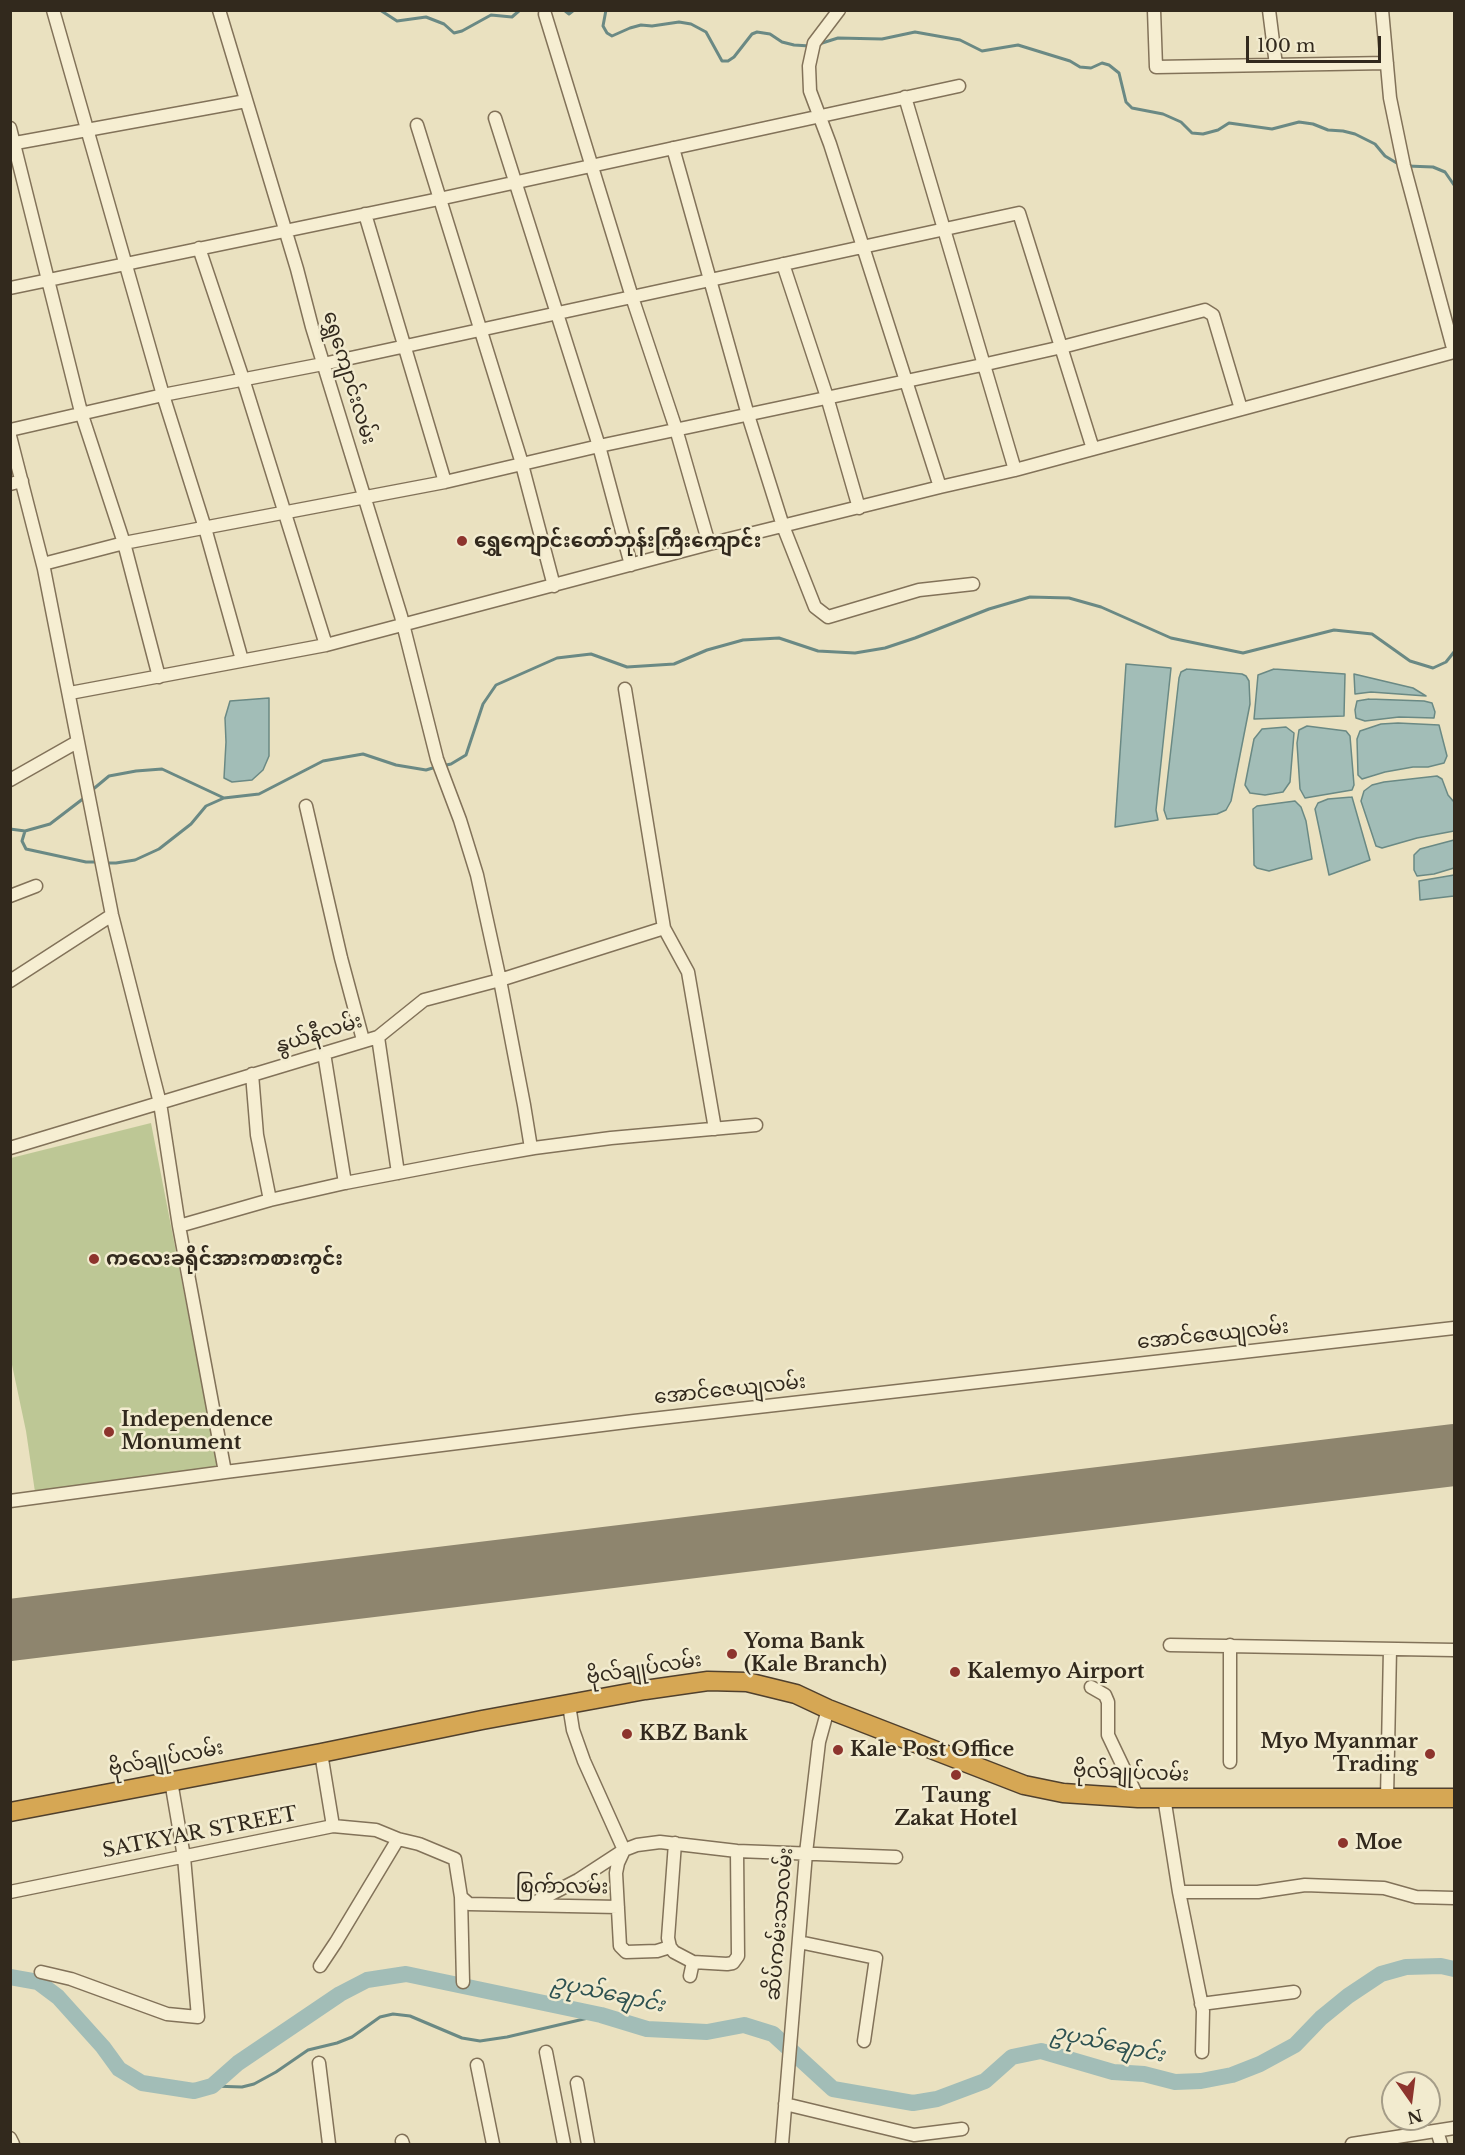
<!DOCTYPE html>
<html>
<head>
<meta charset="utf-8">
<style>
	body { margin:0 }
	#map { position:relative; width:1465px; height:2155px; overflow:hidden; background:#eae1c0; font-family:"Libre Baskerville",serif }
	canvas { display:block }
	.frame { position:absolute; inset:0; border:12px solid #32291d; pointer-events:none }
	.north { position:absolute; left:1381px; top:2071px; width:60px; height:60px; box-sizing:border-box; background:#f2ebcf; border:2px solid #a59d88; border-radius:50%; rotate:166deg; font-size:16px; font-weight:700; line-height:24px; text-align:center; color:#32291d }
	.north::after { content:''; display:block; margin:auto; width:21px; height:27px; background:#8d342d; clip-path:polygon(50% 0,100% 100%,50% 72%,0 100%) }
	.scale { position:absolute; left:1246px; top:36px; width:135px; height:27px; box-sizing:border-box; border:3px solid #32291d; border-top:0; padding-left:8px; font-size:18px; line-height:21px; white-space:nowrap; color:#32291d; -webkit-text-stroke:4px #f2ebcf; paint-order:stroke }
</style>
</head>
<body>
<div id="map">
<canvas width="1465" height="2155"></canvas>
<div class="frame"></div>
<div class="north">N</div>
<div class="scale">100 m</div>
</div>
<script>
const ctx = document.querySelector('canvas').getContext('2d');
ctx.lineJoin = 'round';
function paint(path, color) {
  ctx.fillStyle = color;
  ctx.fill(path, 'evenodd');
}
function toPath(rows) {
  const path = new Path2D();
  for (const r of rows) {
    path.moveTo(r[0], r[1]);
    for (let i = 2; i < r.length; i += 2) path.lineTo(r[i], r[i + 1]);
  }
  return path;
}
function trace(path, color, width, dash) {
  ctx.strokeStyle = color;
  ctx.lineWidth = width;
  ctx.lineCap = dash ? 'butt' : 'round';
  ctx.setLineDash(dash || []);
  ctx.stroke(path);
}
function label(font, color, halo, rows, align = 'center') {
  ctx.font = font + ' "Libre Baskerville","Noto Sans Myanmar",serif';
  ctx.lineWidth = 5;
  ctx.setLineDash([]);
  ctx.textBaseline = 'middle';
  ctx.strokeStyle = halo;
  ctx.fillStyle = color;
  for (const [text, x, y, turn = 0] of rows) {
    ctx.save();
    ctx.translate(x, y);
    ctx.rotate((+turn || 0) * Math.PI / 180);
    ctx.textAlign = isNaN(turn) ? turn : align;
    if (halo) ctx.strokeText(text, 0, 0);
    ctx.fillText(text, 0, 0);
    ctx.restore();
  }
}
const green = toPath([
	[151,1123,218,1468,35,1492,26,1431,11,1360,11,1158]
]);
const water = toPath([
	[1126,664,1171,668,1156,810,1158,820,1115,827,1126,664],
	[1187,669,1242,674,1246,676,1249,681,1250,704,1231,801,1226,810,1217,814,1167,819,1164,810,1179,678,1181,672,1187,669],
	[1274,669,1345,674,1344,716,1254,719,1258,675,1274,669],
	[1354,674,1413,688,1426,696,1371,692,1355,694,1354,674],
	[269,698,269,756,263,770,252,780,232,782,224,778,226,742,225,718,230,701,269,698],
	[1369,699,1424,701,1432,703,1435,712,1434,718,1399,717,1365,721,1356,718,1355,710,1357,701,1369,699],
	[1398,723,1439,725,1447,756,1444,763,1428,767,1413,767,1385,772,1362,779,1358,775,1357,739,1360,731,1381,724,1398,723],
	[1307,726,1346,731,1350,736,1354,785,1352,790,1305,798,1300,789,1297,743,1299,730,1307,726],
	[1286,727,1294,733,1290,782,1283,792,1265,795,1250,793,1245,785,1254,739,1262,729,1286,727],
	[1437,776,1442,779,1448,795,1454,802,1454,831,1417,838,1382,848,1376,846,1361,801,1364,791,1372,785,1384,782,1437,776],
	[1352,797,1370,860,1329,875,1315,809,1318,803,1328,799,1352,797],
	[1295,801,1301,807,1306,821,1312,859,1269,871,1257,868,1254,865,1253,809,1257,806,1295,801],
	[1454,840,1454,868,1434,874,1417,876,1414,870,1414,855,1420,849,1454,840],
	[1454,875,1454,896,1420,900,1419,881,1454,875]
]);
const stream = toPath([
	[380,10,397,21,426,17,444,24,454,33,462,31,491,15,512,17,520,10],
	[564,10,569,14,574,10],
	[606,10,603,26,607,33,612,36,630,28,641,25,652,26,679,22,691,24,706,32,722,61,728,61,734,57,752,34,757,32,770,34,782,42,794,45,810,46],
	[819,44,838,38,882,39,915,32,960,40,982,51,1018,45,1070,61,1080,67,1091,68,1102,63,1109,65,1119,73,1126,102,1132,108,1163,114,1181,122,1192,133,1203,134,1218,130,1229,123,1272,129,1299,122,1313,124,1328,130,1343,131,1355,134,1375,144,1385,156,1400,165],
	[1407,166,1433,167,1445,172,1454,185],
	[442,766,451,764,466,755,483,704,496,685,557,658,591,654,627,667,674,664,707,650,743,640,779,638,818,651,855,653,885,648,915,638,989,609,1030,597,1069,598,1101,607,1171,638,1243,653,1334,630,1372,634,1410,661,1433,668,1446,662,1454,652],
	[91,791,109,776,136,771,162,769,224,798,259,794,323,761,363,754,396,765,426,770,436,767],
	[10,829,25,831,50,824,84,798],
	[25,831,22,841,26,849,86,862,97,862],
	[106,863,116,863,135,860,159,849,191,824,206,806,224,798],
	[212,2086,242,2087,254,2084,276,2072,308,2050,337,2043,352,2037,380,2017,393,2014,410,2016,462,2038,480,2041,507,2037,601,2015]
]);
const river = toPath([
	[10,1977,38,1982,58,1997,103,2047,119,2069,142,2083,194,2091,212,2086,238,2063,340,1994,367,1980,406,1974,601,2015,647,2029,707,2032,744,2025,773,2034,833,2089,913,2103,937,2099,985,2081,1012,2057,1041,2051,1113,2072,1144,2074,1175,2082,1201,2081,1232,2075,1260,2064,1295,2045,1321,2018,1348,1996,1381,1974,1406,1967,1441,1966,1454,1969]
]);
const runway = toPath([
	[10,1630,1454,1455]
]);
const minor = toPath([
	[53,10,163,395,205,528,242,660],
	[219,10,297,269,312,327,401,616,437,759,460,820,477,875,500,980,524,1105,531,1148],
	[1154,10,1156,67,1387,63],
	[1269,10,1276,65],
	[1382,10,1390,98,1404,166,1454,352],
	[545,14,632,297,676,429,709,544],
	[905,97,1015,470],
	[495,118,599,446,631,565],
	[417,125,520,457,554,586],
	[10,128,81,412,124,543,159,677],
	[10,144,246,101],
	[673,148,748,415,783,526,815,607,828,617,919,590,973,584],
	[365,214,445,482],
	[199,248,243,379,326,645],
	[783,264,827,397,859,508],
	[10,288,439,199,959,86],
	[10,430,163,395,323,364,1019,213,1093,449],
	[10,436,44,569,112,915,160,1103,179,1226,225,1472],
	[10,484,22,481],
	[940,487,1015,470,1454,352],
	[43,564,124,543,445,482,599,446,982,365,1062,347,1205,310,1213,315,1241,409],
	[625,689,664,928,688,972,715,1129],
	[70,693,326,645,709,544,940,487,830,144,810,91,809,66,814,43,839,10],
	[10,780,77,742],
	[306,806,341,958,363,1040],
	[10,896,36,886],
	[10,981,112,915],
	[378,1037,398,1173],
	[324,1053,345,1183],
	[252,1074,257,1135,270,1200],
	[10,1148,378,1037,424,1000,500,980,664,928],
	[179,1226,270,1200,345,1183,471,1159,534,1148,611,1138,756,1125],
	[10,1501,225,1472,634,1421,1454,1328],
	[1170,1645,1454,1650],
	[1230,1645,1230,1762],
	[1091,1687,1105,1695,1108,1702,1108,1735,1138,1798],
	[321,1753,333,1826],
	[1164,1797,1179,1892,1203,2011,1202,2052],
	[1387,1798,1390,1649],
	[675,1843,668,1938,670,1947,674,1952,693,1962,690,1976],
	[10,1892,333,1826,376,1830,398,1839],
	[1179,1892,1258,1892,1305,1885,1384,1888,1416,1897,1454,1898],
	[461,1897,463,1982],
	[532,1904,578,1880,624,1850,584,1761,573,1730,569,1705],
	[799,1942,876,1958,864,2041],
	[670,1947,657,1951,626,1952,620,1946,616,1873,618,1863,624,1850,637,1845,660,1842,737,1851,896,1857],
	[693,1962,727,1964,733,1963,738,1956,737,1851],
	[320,1966,336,1942,398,1839,419,1844,455,1859,461,1897,469,1904,618,1907],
	[41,1972,71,1979,167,2014,198,2017,184,1857,171,1781],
	[1201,2004,1294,1992],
	[546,2052,564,2144],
	[319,2063,329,2144],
	[477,2065,493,2144],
	[577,2083,588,2144],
	[785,2104,914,2135,962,2129],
	[1437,2131,1441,2144],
	[10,2138,13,2144],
	[402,2141,403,2144],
	[782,2144,806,1853,819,1742,828,1709],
	[1352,2144,1454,2128]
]);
const highway = toPath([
	[10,1812,321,1753,482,1720,645,1690,708,1681,747,1682,796,1694,828,1709,1024,1785,1063,1793,1138,1798,1454,1798]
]);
const markers = [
	[462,541,6,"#8d342d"],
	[94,1259,6,"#8d342d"],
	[109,1432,6,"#8d342d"],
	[732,1654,6,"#8d342d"],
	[955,1672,6,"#8d342d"],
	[627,1734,6,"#8d342d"],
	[838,1750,6,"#8d342d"],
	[1430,1754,6,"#8d342d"],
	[956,1775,6,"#8d342d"],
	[1343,1843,6,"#8d342d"]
];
const streetNames = [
	["ရွှေကျောင်းလမ်း",349,378,73],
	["နွယ်နီလမ်း",319,1034,-17],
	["အောင်ဇေယျလမ်း",1213,1335,-6],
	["အောင်ဇေယျလမ်း",730,1390,-6],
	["ဗိုလ်ချုပ်လမ်း",644,1669,-9],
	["ဗိုလ်ချုပ်လမ်း",166,1759,-11],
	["ဗိုလ်ချုပ်လမ်း",1131,1773,2],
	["SATKYAR STREET",200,1833,-11],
	["စြက်ာလမ်း",562,1887,1],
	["ဆိပ်ကမ်းသာလမ်း",780,1924,-85]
];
const poiNames = [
	["ရွှေကျောင်းတော်ဘုန်းကြီးကျောင်း",474,541],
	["ကလေးခရိုင်အားကစားကွင်း",106,1259],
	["Independence",121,1420],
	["Monument",121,1443],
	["Yoma Bank",744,1642],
	["(Kale Branch)",744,1665],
	["Kalemyo Airport",967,1672],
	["KBZ Bank",639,1734],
	["Myo Myanmar",1418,1742,"right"],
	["Trading",1418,1765,"right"],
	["Kale Post Office",850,1750],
	["Taung",956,1796,"center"],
	["Zakat Hotel",956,1819,"center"],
	["Moe",1355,1843]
];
const waterNames = [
	["ဥပုသ်ချောင်း",608,1994,12],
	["ဥပုသ်ချောင်း",1108,2044,12]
];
paint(green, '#bdc795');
paint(water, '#a2bdb7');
trace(water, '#6a8984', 1.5);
trace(stream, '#6a8984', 3);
trace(river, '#a2bdb7', 16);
trace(runway, '#8e856e', 62);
trace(minor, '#827259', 15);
trace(highway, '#50402d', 21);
trace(minor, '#f6eed2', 12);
trace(highway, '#d6a754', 18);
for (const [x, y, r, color] of markers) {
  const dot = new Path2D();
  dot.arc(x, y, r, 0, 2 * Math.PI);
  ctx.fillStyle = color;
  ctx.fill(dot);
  trace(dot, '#f2ebcf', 2);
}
label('20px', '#32291d', '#f2ebcf', streetNames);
label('bold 20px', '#32291d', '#f2ebcf', poiNames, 'left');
label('italic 21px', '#2d5151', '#f2ebcf', waterNames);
</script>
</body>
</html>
